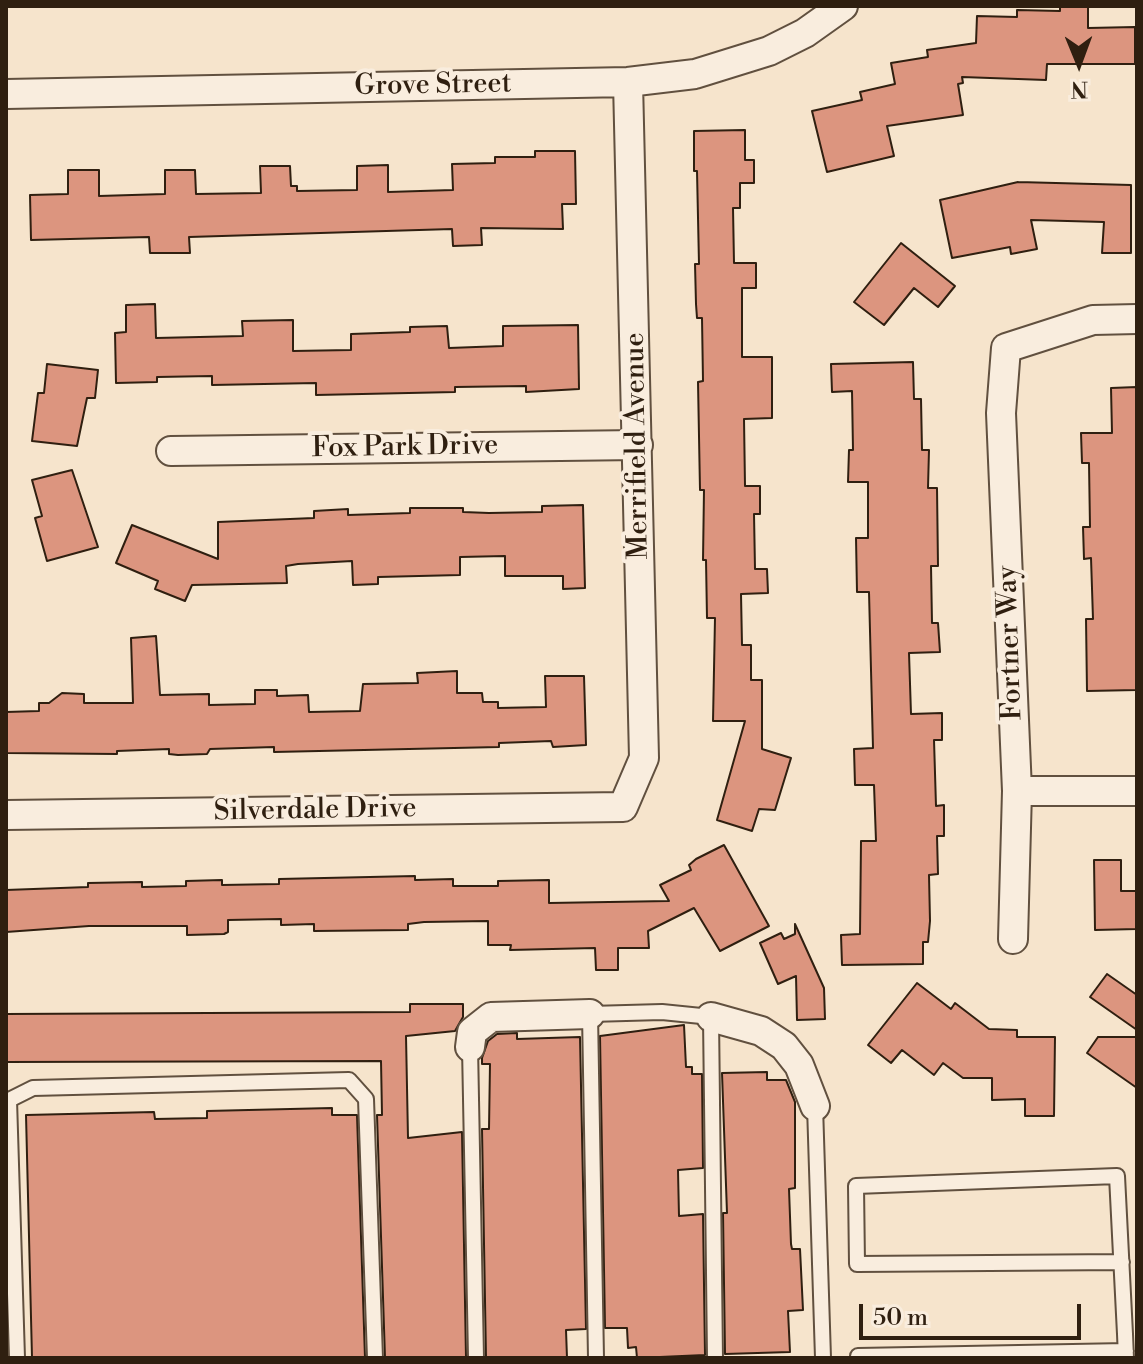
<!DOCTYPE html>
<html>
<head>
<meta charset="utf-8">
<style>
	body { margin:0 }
	#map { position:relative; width:1143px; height:1364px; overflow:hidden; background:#f6e4cc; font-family:"Libre Bodoni",serif }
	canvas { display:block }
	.frame { position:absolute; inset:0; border:8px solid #2f1f10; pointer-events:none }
	.north { position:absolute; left:1039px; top:24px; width:80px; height:80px; -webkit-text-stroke:6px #f9edde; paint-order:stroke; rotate:179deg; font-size:22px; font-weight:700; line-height:32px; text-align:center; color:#2f1f10 }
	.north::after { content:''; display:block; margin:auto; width:28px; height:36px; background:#2f1f10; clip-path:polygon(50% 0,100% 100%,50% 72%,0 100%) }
	.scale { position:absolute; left:859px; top:1304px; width:222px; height:36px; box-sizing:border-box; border:4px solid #2f1f10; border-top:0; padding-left:10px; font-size:24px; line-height:28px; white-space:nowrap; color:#2f1f10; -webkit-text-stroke:6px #f9edde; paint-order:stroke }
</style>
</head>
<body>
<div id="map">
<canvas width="1143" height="1364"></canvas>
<div class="frame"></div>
<div class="north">N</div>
<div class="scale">50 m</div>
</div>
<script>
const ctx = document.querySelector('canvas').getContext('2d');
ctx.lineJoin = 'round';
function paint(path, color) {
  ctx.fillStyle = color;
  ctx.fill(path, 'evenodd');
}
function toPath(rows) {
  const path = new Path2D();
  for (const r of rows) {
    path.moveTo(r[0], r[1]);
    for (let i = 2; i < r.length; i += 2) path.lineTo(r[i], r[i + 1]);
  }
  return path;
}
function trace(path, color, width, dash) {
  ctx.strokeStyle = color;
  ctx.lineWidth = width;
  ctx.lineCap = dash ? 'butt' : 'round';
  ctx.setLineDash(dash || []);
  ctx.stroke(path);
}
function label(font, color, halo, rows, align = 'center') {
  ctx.font = font + ' "Libre Bodoni",serif';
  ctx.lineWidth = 8;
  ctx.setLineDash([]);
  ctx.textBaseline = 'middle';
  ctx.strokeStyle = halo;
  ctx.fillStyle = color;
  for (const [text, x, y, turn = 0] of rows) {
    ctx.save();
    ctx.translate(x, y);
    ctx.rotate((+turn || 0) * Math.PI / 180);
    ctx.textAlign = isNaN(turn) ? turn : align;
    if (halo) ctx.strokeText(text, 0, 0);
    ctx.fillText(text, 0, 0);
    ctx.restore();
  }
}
const building = toPath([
	[1060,6,1088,6,1088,28,1135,27,1135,64,1047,64,1046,80,962,77,963,83,958,84,963,115,887,126,894,156,827,172,812,111,862,100,860,92,895,84,891,63,928,57,927,50,976,43,977,16,1017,17,1017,10,1060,11,1060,6],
	[745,130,745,160,754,160,754,183,740,183,740,208,733,208,734,263,756,263,756,288,742,288,742,357,772,357,772,418,744,419,745,486,760,486,760,514,754,514,755,569,767,569,768,593,741,594,742,645,751,645,751,680,762,680,762,749,791,758,775,810,759,809,752,831,717,820,745,721,713,721,715,618,707,618,706,560,703,560,704,490,700,490,698,382,703,381,702,318,697,318,696,304,695,264,699,264,697,171,694,171,694,131,745,130],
	[535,151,575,151,576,204,562,204,563,229,481,228,482,245,453,246,452,229,189,237,190,253,150,253,149,237,31,240,30,195,68,194,68,170,99,170,99,196,165,194,165,170,195,170,196,194,261,193,260,166,290,166,291,186,297,186,297,191,357,190,357,166,388,165,388,192,453,190,452,164,495,163,495,157,535,157,535,151],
	[1018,182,1131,185,1131,253,1102,253,1104,222,1031,220,1037,249,1011,254,1010,247,952,258,940,200,1018,182],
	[901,243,955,286,938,307,914,288,884,325,854,302,901,243],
	[155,304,156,338,243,336,242,321,293,320,293,351,351,350,351,334,410,332,410,327,447,326,449,348,503,346,503,326,578,325,579,389,526,392,526,386,455,387,455,392,316,395,316,383,212,385,212,376,157,377,157,382,116,383,115,333,126,332,126,305,155,304],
	[913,362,914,399,921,399,922,450,929,450,928,488,937,488,938,566,931,566,932,623,938,623,940,652,909,653,911,714,942,713,942,740,934,740,936,806,944,805,944,836,937,836,938,874,929,875,930,921,928,942,923,942,923,964,842,965,841,935,860,934,861,841,876,841,874,785,855,785,854,749,873,748,869,592,857,592,856,538,868,538,868,482,848,482,849,450,853,450,852,391,832,392,831,364,913,362],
	[47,364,98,370,95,398,87,398,77,446,32,441,38,393,44,393,47,364],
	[1137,387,1137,690,1087,691,1086,619,1093,619,1091,558,1084,559,1083,527,1090,527,1089,463,1082,463,1081,433,1112,433,1111,388,1137,387],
	[72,470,98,547,47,561,35,518,42,516,32,480,72,470],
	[583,505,585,588,563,589,563,576,505,576,505,556,460,557,460,575,378,577,378,584,353,585,352,561,298,564,286,566,287,583,192,585,185,601,155,589,158,581,116,563,132,525,218,559,218,522,314,518,314,511,348,509,348,515,410,513,410,508,463,508,463,512,489,513,542,512,542,506,583,505],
	[156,636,160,695,209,694,209,705,255,704,255,690,277,690,277,696,308,695,309,712,360,711,363,684,418,683,417,673,457,671,457,693,482,693,483,702,498,702,498,708,546,707,545,676,584,676,586,745,553,747,551,741,499,743,499,747,274,752,274,747,210,749,207,754,178,755,169,754,169,749,117,751,117,754,6,753,6,712,39,711,39,703,49,703,62,693,84,694,84,703,133,703,131,638,156,636],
	[724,845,769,926,720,951,694,908,648,931,649,948,618,948,618,970,596,970,595,948,510,950,511,945,488,945,488,921,424,922,408,924,408,930,314,931,314,924,281,925,281,919,228,920,228,932,224,934,187,935,187,926,89,926,6,932,6,890,88,887,88,883,142,882,142,887,186,886,186,881,222,880,222,885,279,884,279,879,415,876,415,880,453,879,453,886,498,886,498,881,549,880,549,903,669,901,660,885,691,870,689,865,696,859,724,845],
	[1094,860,1121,860,1121,891,1137,891,1137,929,1095,930,1094,860],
	[795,924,824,988,825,1019,797,1020,796,976,778,984,760,943,781,933,784,939,795,934,795,924],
	[1107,974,1137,995,1137,1030,1090,997,1107,974],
	[917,983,951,1009,955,1003,989,1029,1017,1030,1017,1037,1055,1037,1054,1116,1025,1116,1025,1099,992,1100,992,1078,963,1078,943,1063,934,1075,902,1050,891,1063,868,1045,917,983],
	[410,1004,463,1004,463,1017,455,1031,406,1036,408,1138,462,1132,466,1358,385,1358,377,1115,382,1115,381,1061,6,1062,6,1014,410,1012,410,1004],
	[684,1025,686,1067,692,1067,692,1074,702,1074,703,1168,678,1170,679,1216,703,1214,705,1355,637,1358,636,1347,628,1348,627,1328,605,1328,600,1036,684,1025],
	[517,1033,517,1039,580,1037,586,1329,566,1330,567,1358,486,1358,482,1129,489,1129,490,1064,482,1064,482,1058,488,1041,497,1034,517,1033],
	[1098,1037,1137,1037,1137,1088,1087,1053,1098,1037],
	[767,1072,767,1080,786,1080,795,1102,795,1188,789,1189,791,1244,792,1249,800,1249,803,1310,788,1311,790,1352,725,1354,723,1213,727,1213,722,1073,767,1072],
	[332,1108,332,1115,357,1115,365,1358,32,1358,26,1115,154,1112,155,1119,207,1118,207,1111,332,1108]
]);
const lane = toPath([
	[470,1047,476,1358],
	[815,1106,823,1358],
	[1122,1262,857,1264,856,1186,1117,1176,1125,1334,1126,1358],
	[858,1356,1126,1351],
	[17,1358,9,1100,33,1088,349,1080,366,1099,375,1358],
	[596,1358,590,1014,662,1012,711,1017,715,1358]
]);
const street = toPath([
	[6,94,628,82,695,74,769,51,805,33,843,6],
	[171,451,638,445],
	[1017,791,1137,791],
	[6,815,623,807,644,758,628,82],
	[1013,939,1017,791,1001,413,1006,348,1093,320,1137,319],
	[711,1017,761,1031,784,1046,799,1065,815,1106],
	[470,1047,472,1032,491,1017,590,1014]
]);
const streetNames = [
	["Grove Street",433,86,-1],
	["Merrifield Avenue",638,446,-91],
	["Fox Park Drive",405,448,-1],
	["Fortner Way",1011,643,-92],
	["Silverdale Drive",315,811,-1]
];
paint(building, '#dc957f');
trace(building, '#2f1f10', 2);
trace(lane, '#61503f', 18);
trace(street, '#61503f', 32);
trace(lane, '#f9edde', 14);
trace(street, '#f9edde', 28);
label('28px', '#2f1f10', '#f9edde', streetNames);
</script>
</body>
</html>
